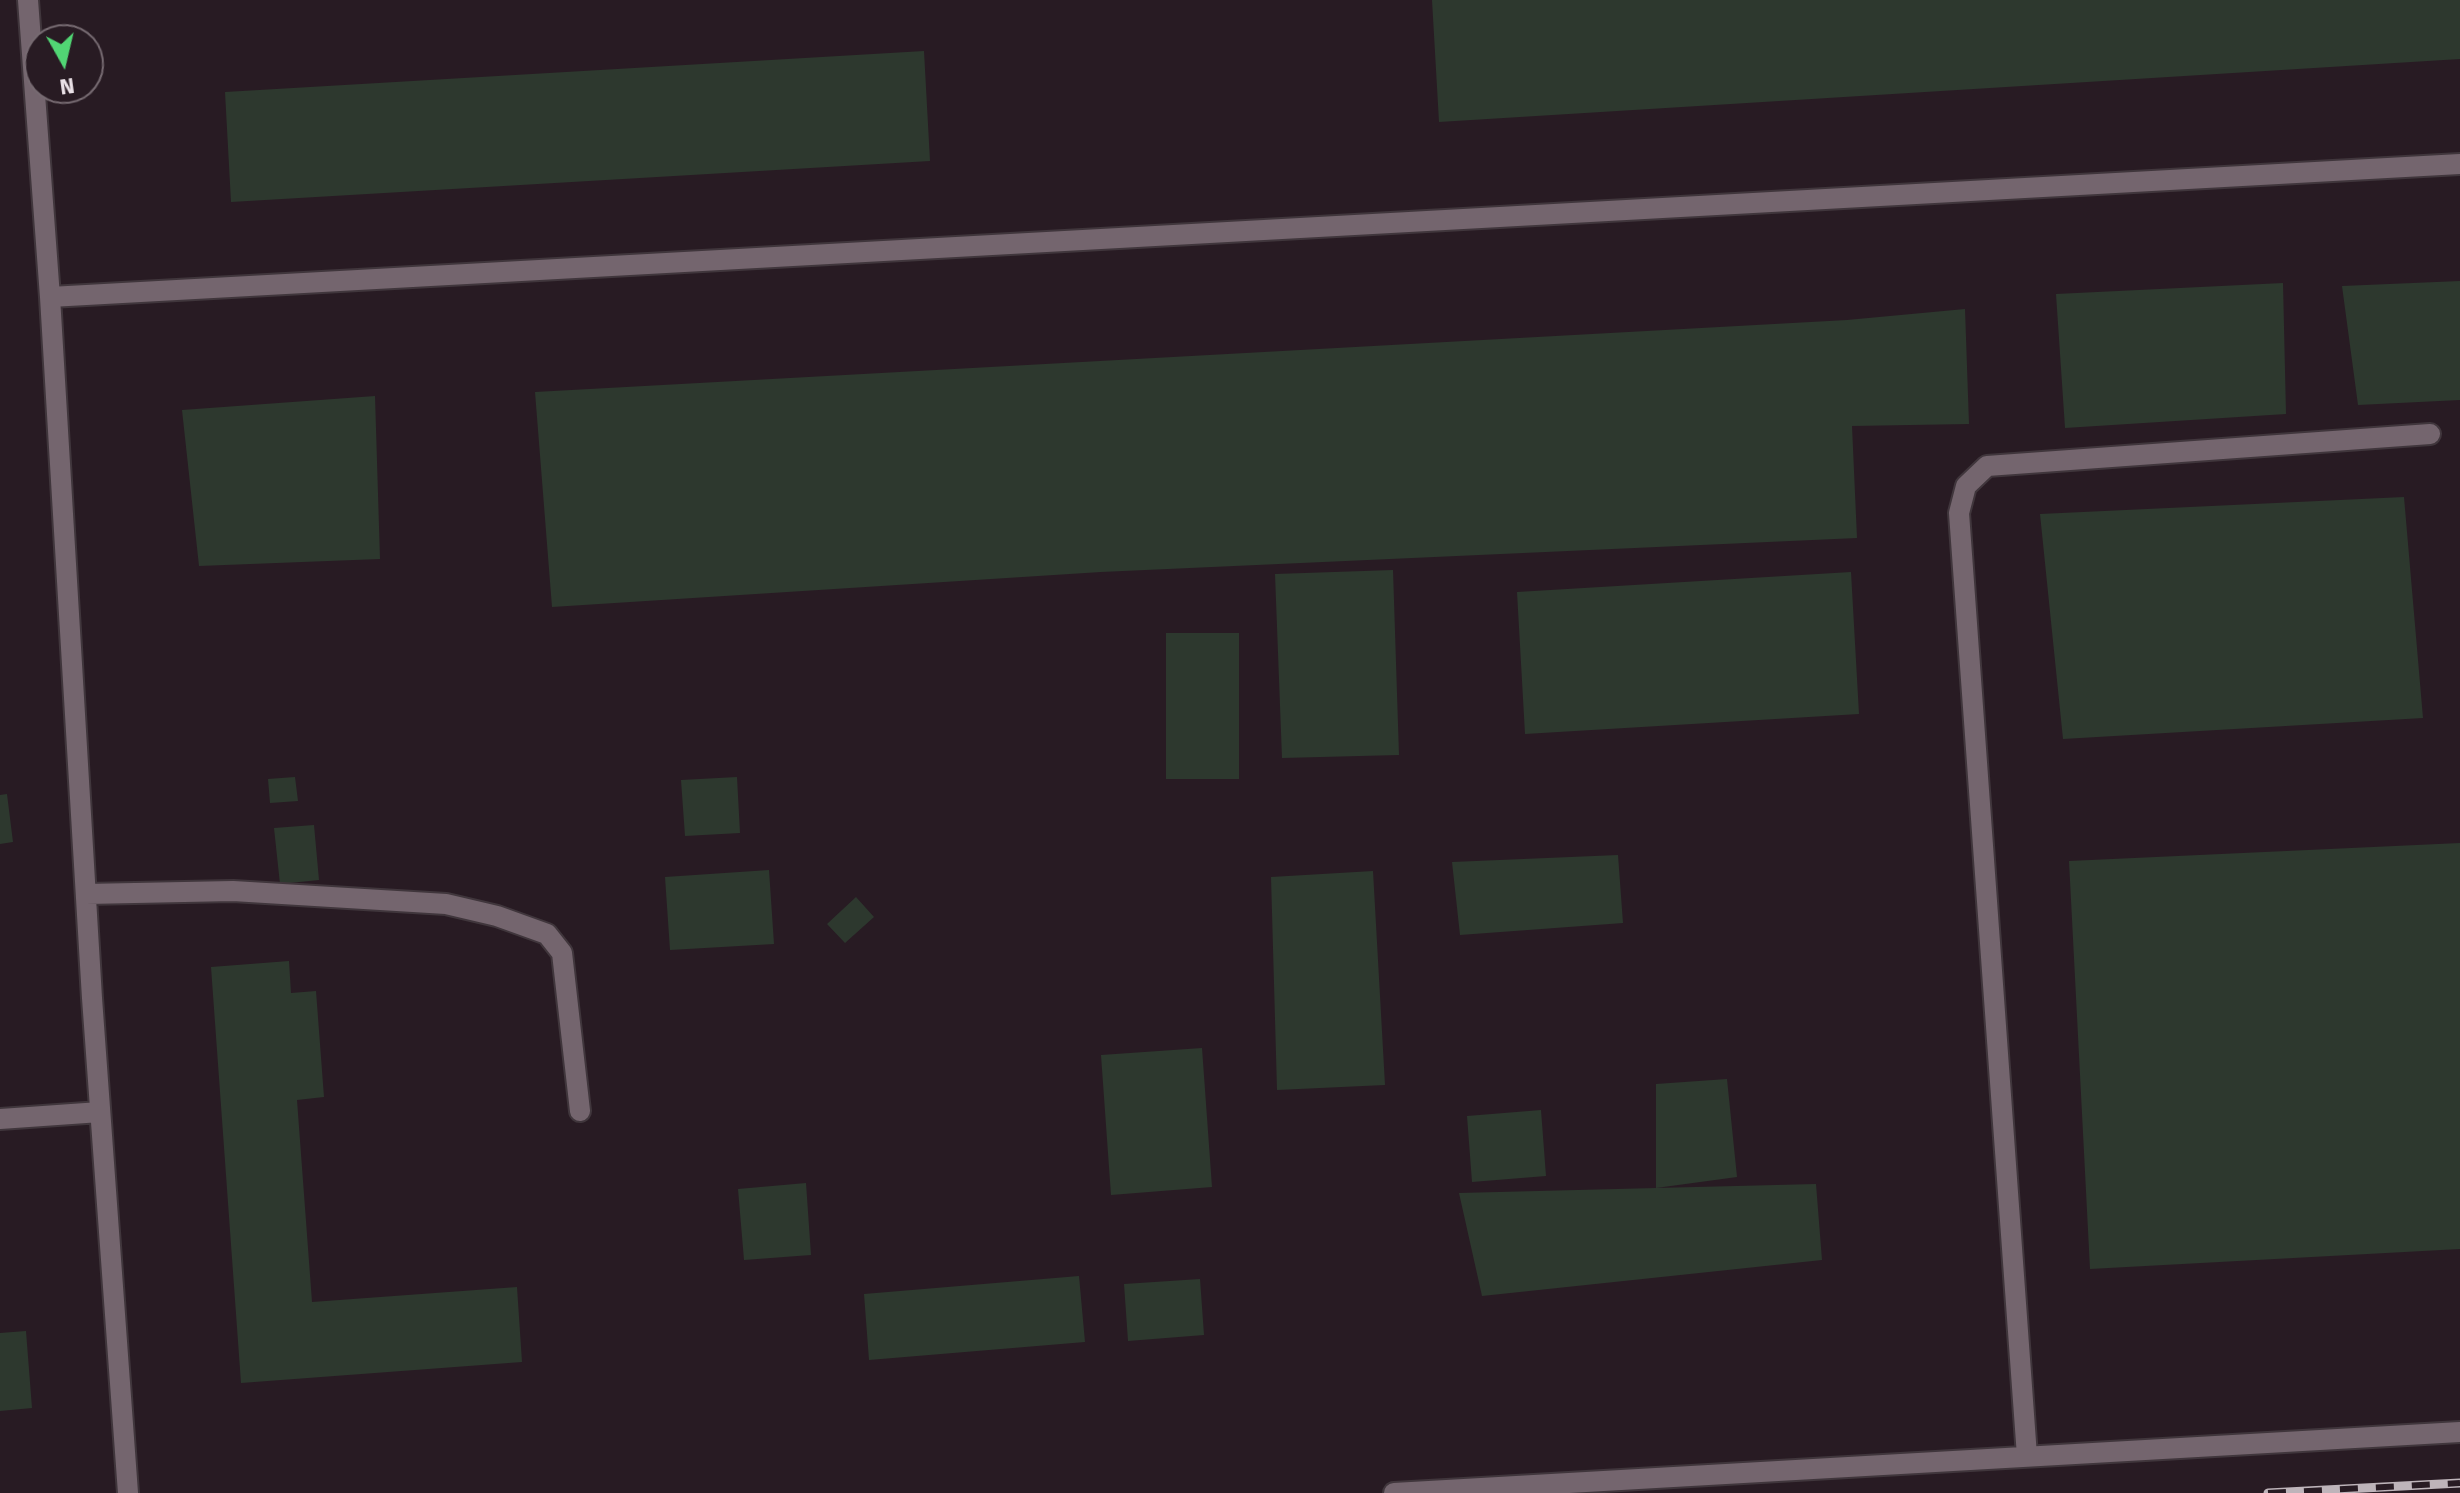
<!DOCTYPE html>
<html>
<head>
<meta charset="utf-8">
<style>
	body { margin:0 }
	#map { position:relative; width:2460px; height:1493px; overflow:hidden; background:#281b23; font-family:"Fira Sans",sans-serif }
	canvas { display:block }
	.north { position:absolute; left:24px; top:24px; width:80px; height:80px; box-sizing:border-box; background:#281b23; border:2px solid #766a71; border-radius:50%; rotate:172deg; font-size:22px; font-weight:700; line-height:32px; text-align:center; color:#eae1e7 }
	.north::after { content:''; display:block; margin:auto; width:28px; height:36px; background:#51d674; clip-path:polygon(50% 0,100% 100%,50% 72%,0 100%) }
</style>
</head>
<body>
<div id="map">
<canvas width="2460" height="1493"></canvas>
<div class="north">N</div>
</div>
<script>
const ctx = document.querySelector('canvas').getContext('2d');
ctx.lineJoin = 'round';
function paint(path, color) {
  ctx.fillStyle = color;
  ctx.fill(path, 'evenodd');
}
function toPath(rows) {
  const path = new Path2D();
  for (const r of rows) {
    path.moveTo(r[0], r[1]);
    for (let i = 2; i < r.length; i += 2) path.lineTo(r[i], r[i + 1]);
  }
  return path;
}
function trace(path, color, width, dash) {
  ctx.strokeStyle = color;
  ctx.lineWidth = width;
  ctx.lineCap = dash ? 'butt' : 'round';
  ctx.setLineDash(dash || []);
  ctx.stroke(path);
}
const building = toPath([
	[1432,0,2460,0,2460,59,1439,122],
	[924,51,930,161,231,202,225,92],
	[2460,281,2460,400,2358,405,2342,286],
	[2283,283,2286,414,2065,428,2056,294],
	[1965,309,1969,424,1852,426,1857,538,1101,572,552,607,535,392,1847,320],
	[375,396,380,559,199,566,182,410],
	[2404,497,2423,718,2063,739,2040,514],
	[1393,570,1399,755,1282,758,1275,574],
	[1851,572,1859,714,1525,734,1517,592],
	[1166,633,1239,633,1239,779,1166,779],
	[295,777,298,801,270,803,268,779],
	[737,777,740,833,685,836,681,780],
	[7,794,13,842,0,844,0,795],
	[314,825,319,880,280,884,274,828],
	[2460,843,2460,1249,2090,1269,2069,861],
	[1618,855,1623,923,1460,935,1452,862],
	[769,870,774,944,670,950,665,877],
	[1373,871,1385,1085,1277,1090,1271,877],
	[856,897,874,917,845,943,827,924],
	[289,961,291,993,316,991,324,1097,297,1100,312,1302,517,1287,522,1362,241,1383,211,967],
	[1202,1048,1212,1187,1111,1195,1101,1055],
	[1727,1079,1737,1177,1656,1188,1816,1184,1822,1260,1482,1296,1459,1193,1656,1188,1656,1084],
	[1541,1110,1546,1176,1472,1182,1467,1116],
	[806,1183,811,1255,744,1260,738,1189],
	[1079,1276,1085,1342,869,1360,864,1294],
	[1200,1279,1204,1335,1128,1341,1124,1284],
	[26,1331,32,1408,0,1411,0,1333]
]);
const lane = toPath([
	[28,0,50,297,92,998,128,1493],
	[50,297,2460,164],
	[86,894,233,891,446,904,497,916,547,934,562,953,580,1111],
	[0,1119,100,1112],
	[2027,1456,1959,513,1966,486,1987,466,2430,434],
	[1394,1493,2460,1432]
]);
const rail = toPath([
	[2268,1493,2460,1483]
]);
paint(building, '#2d382e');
trace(lane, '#40363c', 24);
trace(lane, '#74656e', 20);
trace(rail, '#beb4ba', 9);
trace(rail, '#281b23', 6, [18]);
</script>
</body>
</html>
